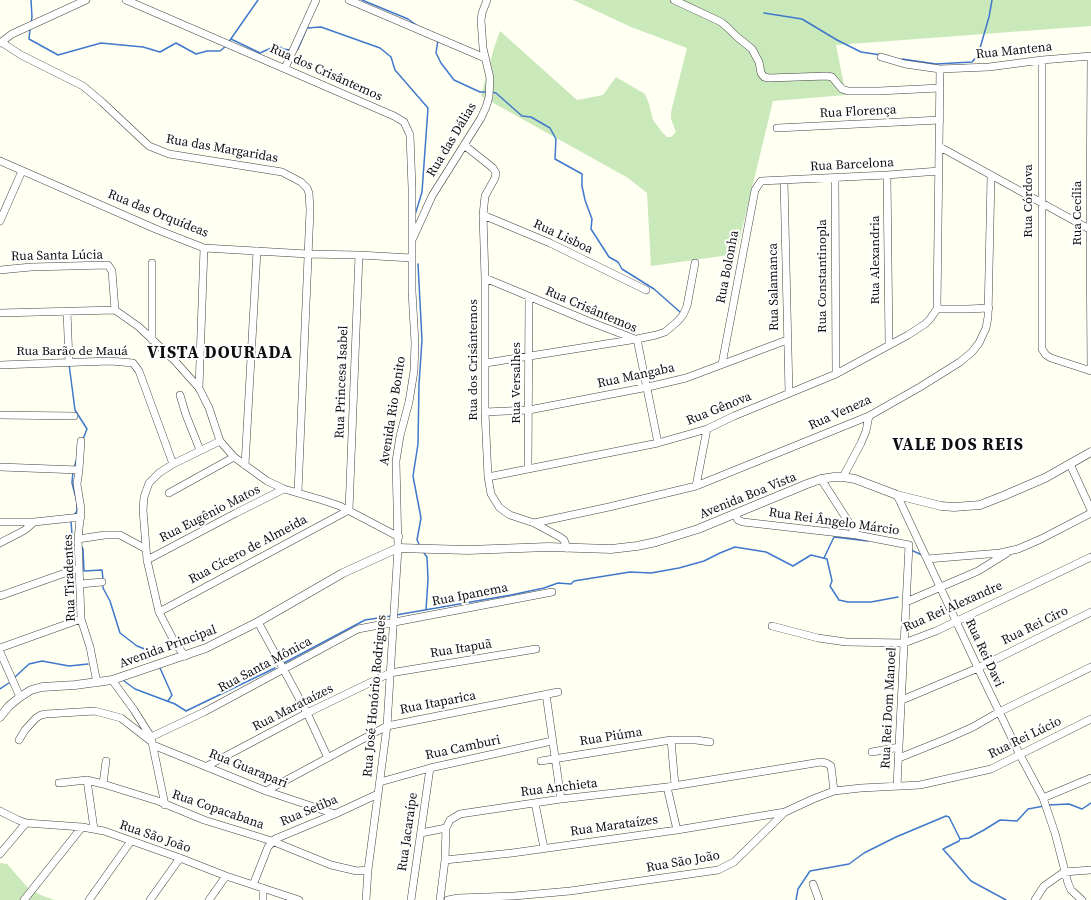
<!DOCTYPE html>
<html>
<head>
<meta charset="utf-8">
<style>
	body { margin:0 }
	canvas { display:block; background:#fffff2 }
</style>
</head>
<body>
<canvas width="1091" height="900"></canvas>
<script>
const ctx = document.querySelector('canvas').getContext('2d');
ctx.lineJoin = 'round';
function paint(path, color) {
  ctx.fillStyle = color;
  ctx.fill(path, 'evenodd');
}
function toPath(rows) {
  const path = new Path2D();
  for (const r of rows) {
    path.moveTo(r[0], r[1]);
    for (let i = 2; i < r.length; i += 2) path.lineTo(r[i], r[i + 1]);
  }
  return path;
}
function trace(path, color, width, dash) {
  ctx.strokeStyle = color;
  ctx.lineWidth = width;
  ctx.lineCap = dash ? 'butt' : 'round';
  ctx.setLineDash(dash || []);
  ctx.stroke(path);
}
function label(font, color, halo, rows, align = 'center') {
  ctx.font = font + ' "Source Serif 4",serif';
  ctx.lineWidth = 4;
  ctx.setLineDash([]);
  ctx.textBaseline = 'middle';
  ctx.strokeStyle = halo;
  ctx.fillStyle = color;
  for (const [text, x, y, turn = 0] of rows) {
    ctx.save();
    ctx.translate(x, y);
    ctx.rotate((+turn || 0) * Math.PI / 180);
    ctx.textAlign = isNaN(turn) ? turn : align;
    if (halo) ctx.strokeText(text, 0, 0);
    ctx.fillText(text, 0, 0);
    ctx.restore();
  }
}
const green = toPath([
	[573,0,1091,0,1091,26,836,45,846,95,773,101,736,254,651,266,647,193,628,178,481,96,494,48,500,31,577,100,603,95,616,77,645,94,649,104,653,120,662,132,667,137,671,137,676,132,671,119,671,112,687,48,631,27],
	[0,863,7,864,29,889,43,896,55,900,0,900]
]);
const stream = toPath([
	[362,0,408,19,419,27],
	[764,13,802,19,837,40,861,52,881,55],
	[31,23,32,17,31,0],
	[30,29,29,39,58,55,101,43,143,47,160,52,176,43,196,54,207,51,220,51,226,46],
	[231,39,260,53,278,45,283,49,290,50],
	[438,40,436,53,441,63,454,80,480,92,486,92],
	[228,43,258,0],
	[296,51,298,49,307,28,321,27,380,48,391,57,395,70,428,108,422,192,415,215],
	[902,59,936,64,972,62,978,55,989,17,992,0],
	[492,92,496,93,522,116,531,117,550,128,556,139,555,159,582,174,582,186,585,200,592,219,591,229,609,257,618,262,622,269,654,289,680,312],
	[418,264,422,340,419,384,418,444,413,476,421,518,417,540,420,546],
	[69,364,75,410,87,429,83,439],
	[74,468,77,458],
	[73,471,72,483,77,502,77,511,75,514],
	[71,521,72,535,75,540],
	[81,546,83,549,84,571,102,570,103,579],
	[911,550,922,555],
	[424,553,427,557,428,579,426,610],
	[824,558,834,537,868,541],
	[103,583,103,588,110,601,120,633,137,646,155,653,157,656],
	[396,615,511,595,544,588,558,583,571,584,574,581,630,572,651,573,679,568,704,561,720,553,735,547,766,552,793,566,811,555,827,559,832,581,830,586,839,600,848,602,871,602,898,597],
	[284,663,365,620,391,616],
	[160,668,172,695,168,701],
	[15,677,29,664,42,661,69,666,88,664],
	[124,681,135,689,175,704,186,711,275,668],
	[0,689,9,683],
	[1048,805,1069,804,1082,809,1091,803],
	[796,900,798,889,810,871,849,864,864,853,896,837,946,816,949,817,960,839],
	[1006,900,971,881,943,849,959,841,960,839,969,838,984,830,1000,820,1017,821,1028,809,1044,806]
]);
const minor = toPath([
	[126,0,394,116,404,122,410,135,412,188,412,291,415,343,414,371,409,402,400,436,396,461,398,548,387,726,368,870,366,900],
	[349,0,485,58],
	[674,0,721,22,727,27,736,36,752,49,759,62,761,73,764,77,769,78,827,76,832,77,842,89,848,91,879,91,940,88],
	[1,42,21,55,83,86,102,102,149,146,169,154,282,172,301,182,307,188,309,193,310,210,298,492],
	[0,43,12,34,86,0],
	[1091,56,1090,230,1091,369],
	[881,57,905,64,940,69,989,67,1042,60,1091,56],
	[1042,60,1042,349,1046,355,1051,358,1091,371],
	[285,68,316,0],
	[777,128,940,120],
	[464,145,493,168,496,173,495,178,485,196,483,215,485,278,485,412,488,477,491,494,499,507,504,511,510,515,534,523,560,537,564,540,567,548],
	[940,147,1091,230],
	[0,161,158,230,204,248,308,254,359,255,412,258],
	[887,175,889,345],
	[835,178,836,374],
	[784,180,789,393],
	[483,215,550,243,646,290],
	[0,221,22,171],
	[413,238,432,196,481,118,486,107,489,97,490,78,483,48,481,20,482,13,487,0],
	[0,270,31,267,108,265,112,271,115,310],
	[485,278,588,321,635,339],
	[937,309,968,309,989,308],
	[67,311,69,362],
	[0,313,115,310,139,327,175,361,199,388,209,408,220,441,234,457,267,481,284,489,322,500,340,506,399,537],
	[637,339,658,443],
	[152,340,152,263],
	[486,363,637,339,656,335,665,332,677,322,683,315,687,306,695,263],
	[722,364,755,190,761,181,887,175,939,171],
	[0,365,110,361,133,363,139,371,173,464],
	[199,388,204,248],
	[180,395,186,415,200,450],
	[485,412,529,410,648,387,686,378,787,340],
	[0,415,74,416],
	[81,441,79,470,77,484,81,509,78,539,81,619,90,647,97,683],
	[1070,464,1091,510],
	[245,465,257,251],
	[0,467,79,470],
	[528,469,529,297],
	[488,477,658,443,707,429,734,416,836,374,908,335,925,324,930,319,937,309,940,69],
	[843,477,861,443,866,431,869,416],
	[821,479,857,535],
	[696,486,707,429],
	[169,493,234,457],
	[897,495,978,668,1020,755,1043,798,1055,833,1068,883,1071,890,1082,900],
	[735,515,738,520,743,522,857,535,909,545],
	[0,522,34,522],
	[534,523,609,507,696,486,869,416,920,387,960,362,972,352,979,343,986,328,988,317,991,176],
	[78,539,105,535,120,535,146,549],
	[0,543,25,530,34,522,81,517],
	[927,559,1000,553,1018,549,1041,539,1091,513],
	[147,560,236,513,284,489],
	[80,584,102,582],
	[0,596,79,568],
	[906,602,978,571,1007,553],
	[159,612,349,510,359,255],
	[258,622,307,713,328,758],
	[772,626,818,638,846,642,904,643,936,631,1091,557],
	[0,648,81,619],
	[0,652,20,697],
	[185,656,175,643,159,612,147,560,143,510,144,497,149,483,159,473,173,464,220,441],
	[112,680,134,710,151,737,165,805],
	[546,694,561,799],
	[902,700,978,668,1091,612],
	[151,737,204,712,358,629,552,592],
	[19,740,25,730,36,718,41,715,46,714,95,711,121,718,152,742],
	[671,740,675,785],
	[153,745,266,791,335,814],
	[872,752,899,747],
	[899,758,946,739,973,727,999,712,1091,667],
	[541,761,671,740,696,740,710,742],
	[207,766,307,713,390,673,536,649],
	[87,780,94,829],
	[380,782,430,768,552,741],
	[59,783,87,780,103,784,158,801,204,820,272,841,331,865,357,871,368,870],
	[103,784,106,761],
	[897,786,909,545],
	[667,787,677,830],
	[266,791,387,726,558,692],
	[1043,798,1091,778],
	[535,803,544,848],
	[0,811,18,820,26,823,82,827,104,831,180,858,226,876,299,900],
	[421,833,446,828],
	[0,854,26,823],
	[445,860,512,853,677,830,785,812],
	[813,884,819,900],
	[253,885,268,847,275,839,335,814,378,794],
	[263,888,263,900],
	[24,900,82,827],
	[89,900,131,841],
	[150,900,180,858],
	[209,900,226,876],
	[411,900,430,768],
	[440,900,445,860,446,828,450,820,460,814,561,799,667,787,821,762,826,763,831,766,834,791],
	[448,900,458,898,514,896,570,891,718,870,734,862,785,812,813,799,834,791,861,788,920,785,991,769,1091,719],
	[1035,900,1044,886,1064,872,1091,870]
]);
const tertiary = toPath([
	[0,717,9,706,20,697,31,690,42,687,75,685,112,680,206,648,258,622,343,573,398,548,468,550,548,547,611,549,637,546,656,542,698,529,807,484,821,479,834,477,843,477,855,479,897,495,941,506,954,507,980,505,1003,496,1045,478,1091,452]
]);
const streetNames = [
	["Rua Mantena",1014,51,-6],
	["Rua dos Crisântemos",326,73,24],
	["Rua Florença",858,112,-3],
	["Rua das Dálias",452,140,-59],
	["Rua das Margaridas",222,149,10],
	["Rua Barcelona",852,165,-3],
	["Rua Córdova",1029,201,-90],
	["Rua Cecília",1078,213,-90],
	["Rua das Orquídeas",158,214,22],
	["Rua Lisboa",563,237,25],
	["Rua Santa Lúcia",57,256,-1],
	["Rua Alexandria",876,260,-90],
	["Rua Bolonha",728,267,-79],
	["Rua Constantinopla",823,276,-90],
	["Rua Salamanca",774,287,-91],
	["Rua Crisântemos",591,310,23],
	["Rua Barão de Mauá",72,352],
	["Rua dos Crisântemos",474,360,-90],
	["Rua Mangaba",636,376,-12],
	["Rua Princesa Isabel",342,382,-88],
	["Rua Versalhes",517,383,-90],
	["Rua Gênova",719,409,-22],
	["Avenida Rio Bonito",393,411,-81],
	["Rua Veneza",840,413,-24],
	["Avenida Boa Vista",748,496,-22],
	["Rua Eugênio Matos",210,514,-27],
	["Rua Rei Ângelo Márcio",834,522,8],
	["Rua Cícero de Almeida",248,550,-28],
	["Rua Tiradentes",70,578,-92],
	["Rua Ipanema",470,595,-11],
	["Rua Rei Alexandre",953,607,-24],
	["Rua Rei Ciro",1035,626,-26],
	["Avenida Principal",168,647,-20],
	["Rua Itapuã",461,649,-9],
	["Rua Rei Davi",984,653,65],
	["Rua Santa Mônica",265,665,-28],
	["Rua José Honório Rodrigues",375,696,-85],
	["Rua Itaparica",438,703,-11],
	["Rua Marataízes",293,708,-27],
	["Rua Rei Dom Manoel",889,708,-87],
	["Rua Piúma",611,737,-9],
	["Rua Rei Lúcio",1025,738,-26],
	["Rua Camburi",463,748,-12],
	["Rua Guarapari",248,769,22],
	["Rua Anchieta",559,788,-7],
	["Rua Copacabana",218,810,19],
	["Rua Setiba",309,811,-23],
	["Rua Marataízes",614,826,-8],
	["Rua Jacaraípe",408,832,-82],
	["Rua São João",155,837,19],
	["Rua São João",683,862,-10]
];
const districtNames = [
	["VISTA DOURADA",220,354],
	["VALE DOS REIS",958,446]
];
paint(green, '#cae9bb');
trace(stream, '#3f78cc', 1.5);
trace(minor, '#424242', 8);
trace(tertiary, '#424242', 9);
trace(minor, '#fff', 7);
trace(tertiary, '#fff', 8);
label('13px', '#0f0f0f', '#fff', streetNames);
ctx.letterSpacing = '1px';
label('bold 17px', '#0f0f0f', '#fff', districtNames);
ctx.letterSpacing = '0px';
</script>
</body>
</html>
